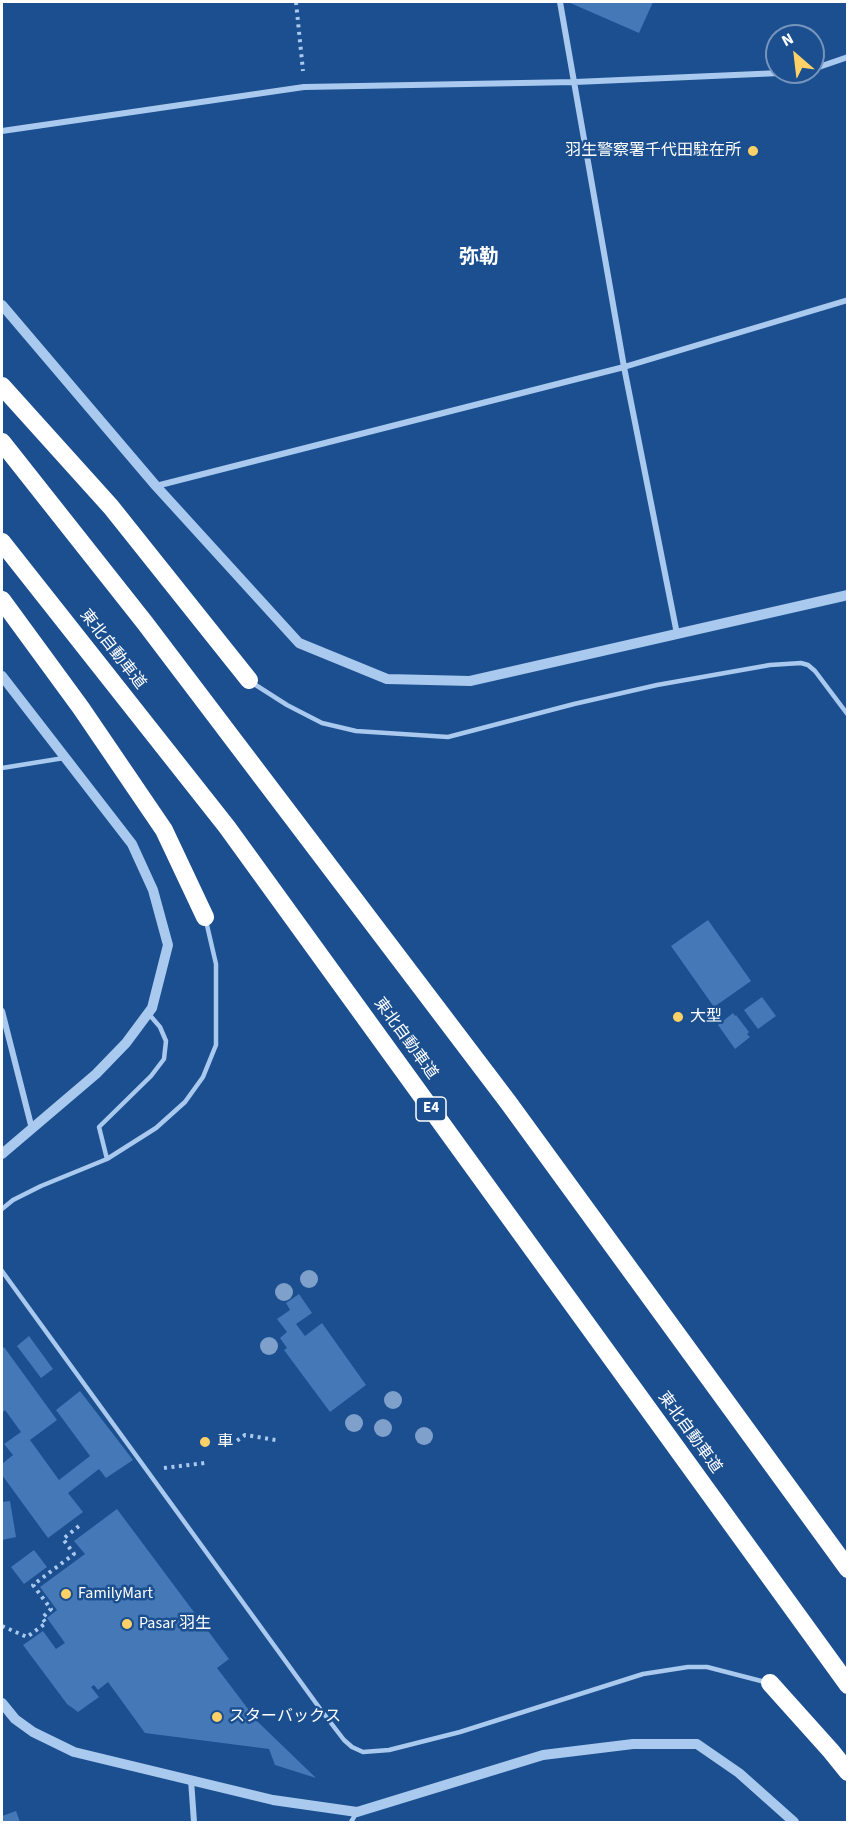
<!DOCTYPE html>
<html>
<head>
<meta charset="utf-8">
<style>
	body { margin:0 }
	#map { position:relative; width:849px; height:1824px; overflow:hidden; background:#1b4f8f; font-family:"Source Sans 3",sans-serif }
	canvas { display:block }
	.frame { position:absolute; inset:0; border:3px solid #fff; pointer-events:none }
	.north { position:absolute; left:765px; top:24px; width:60px; height:60px; box-sizing:border-box; background:#1b4f8f; border:2px solid #7695bc; border-radius:50%; rotate:332deg; font-size:16px; font-weight:700; line-height:24px; text-align:center; color:#fff }
	.north::after { content:''; display:block; margin:auto; width:21px; height:27px; background:#ffd166; clip-path:polygon(50% 0,100% 100%,50% 72%,0 100%) }
</style>
</head>
<body>
<div id="map">
<canvas width="849" height="1824"></canvas>
<div class="frame"></div>
<div class="north">N</div>
</div>
<script>
const ctx = document.querySelector('canvas').getContext('2d');
ctx.lineJoin = 'round';
function paint(path, color) {
  ctx.fillStyle = color;
  ctx.fill(path, 'evenodd');
}
function toPath(rows) {
  const path = new Path2D();
  for (const r of rows) {
    path.moveTo(r[0], r[1]);
    for (let i = 2; i < r.length; i += 2) path.lineTo(r[i], r[i + 1]);
  }
  return path;
}
function trace(path, color, width, dash) {
  ctx.strokeStyle = color;
  ctx.lineWidth = width;
  ctx.lineCap = dash ? 'butt' : 'round';
  ctx.setLineDash(dash || []);
  ctx.stroke(path);
}
function label(font, color, halo, rows, align = 'center') {
  ctx.font = font + ' "Source Sans 3","Noto Sans JP",sans-serif';
  ctx.lineWidth = 5;
  ctx.setLineDash([]);
  ctx.textBaseline = 'middle';
  ctx.strokeStyle = halo;
  ctx.fillStyle = color;
  for (const [text, x, y, turn = 0] of rows) {
    ctx.save();
    ctx.translate(x, y);
    ctx.rotate((+turn || 0) * Math.PI / 180);
    ctx.textAlign = isNaN(turn) ? turn : align;
    if (halo) ctx.strokeText(text, 0, 0);
    ctx.fillText(text, 0, 0);
    ctx.restore();
  }
}
const building = toPath([
	[568,2,653,2,639,33],
	[708,920,751,981,714,1007,671,946],
	[762,997,776,1016,758,1029,744,1010],
	[733,1013,735,1016,736,1015,749,1032,747,1034,750,1037,735,1049,718,1025],
	[299,1294,312,1313,296,1324,305,1336,322,1323,366,1385,330,1412,284,1350,287,1348,280,1338,287,1332,277,1319,290,1310,286,1303],
	[29,1336,53,1369,41,1378,17,1346],
	[4,1347,57,1420,30,1440,59,1480,90,1456,56,1410,80,1391,133,1460,106,1478,99,1469,68,1493,83,1512,48,1538,2,1475,2,1464,13,1455,4,1444,21,1432,5,1410,2,1413,2,1349],
	[10,1501,16,1537,2,1540,2,1502],
	[117,1509,229,1659,217,1668,258,1722,316,1778,275,1765,269,1749,145,1733,108,1682,98,1690,94,1685,91,1687,99,1697,78,1712,67,1704,23,1645,43,1631,56,1649,65,1643,47,1618,57,1610,40,1587,85,1554,74,1541],
	[34,1550,47,1567,24,1584,11,1567],
	[16,1811,20,1822,2,1822,2,1816]
]);
const path = toPath([
	[296,2,303,71],
	[231,1445,245,1435,276,1440],
	[164,1468,205,1463],
	[2,1626,27,1637,46,1623,42,1618,51,1609,33,1585,74,1554,63,1539,79,1526]
]);
const service = toPath([
	[251,682,287,705,322,723,356,731,448,737,574,704,657,685,770,665,801,663,808,665,815,671,848,715],
	[2,768,64,758],
	[107,1159,99,1127,151,1076,164,1059,166,1041,160,1027,148,1013],
	[2,1209,13,1200,41,1186,107,1159,156,1128,185,1102,203,1077,216,1045,216,964,206,921],
	[2,1271,321,1710,344,1740,352,1747,363,1752,389,1750,460,1732,643,1674,688,1667,707,1667,765,1682],
	[351,1822,357,1812]
]);
const minor = toPath([
	[560,2,624,367,677,634],
	[813,69,848,57],
	[2,131,304,87,575,82,803,72],
	[156,486,624,367,848,300],
	[2,1011,32,1129],
	[191,1780,194,1822]
]);
const tertiary = toPath([
	[2,305,156,486,299,643,387,679,470,681,848,595],
	[2,676,132,844,153,890,168,945,152,1008,126,1043,96,1074,2,1154],
	[2,1703,15,1719,33,1732,74,1752,273,1800,357,1812,543,1755,633,1744,697,1744,739,1773,794,1822]
]);
const motorway = toPath([
	[2,386,111,507,249,680],
	[2,442,145,623,508,1102,848,1569],
	[2,542,227,827,848,1685],
	[2,600,81,708,164,830,205,917],
	[770,1683,831,1751,848,1772]
]);
const trees = [
	[309,1279],
	[284,1292],
	[269,1346],
	[393,1400],
	[354,1423],
	[383,1428],
	[424,1436]
];
const markers = [
	[753,151,6,"#ffd166"],
	[678,1017,6,"#ffd166"],
	[205,1442,6,"#ffd166"],
	[66,1594,6,"#ffd166"],
	[127,1624,6,"#ffd166"],
	[217,1717,6,"#ffd166"]
];
const shields = [
	[431,1109,30]
];
const shieldNames = [
	["E4",431,1109]
];
const poiNames = [
	["羽生警察署千代田駐在所",741,151,"right"],
	["大型",690,1017],
	["車",217,1442],
	["FamilyMart",78,1594],
	["Pasar 羽生",139,1624],
	["スターバックス",229,1717]
];
const streetNames = [
	["東北自動車道",112,650,52],
	["東北自動車道",405,1039,54],
	["東北自動車道",689,1433,54]
];
const quarterNames = [
	["弥勒",479,259]
];
paint(building, '#4478b7');
trace(path, '#a9c9ee', 4, [3, 4.5]);
trace(service, '#a9c9ee', 4.5);
trace(minor, '#a9c9ee', 6);
trace(tertiary, '#a9c9ee', 10);
trace(motorway, '#fff', 18);
ctx.fillStyle = '#7ea0ca';
for (const [x, y] of trees) {
  ctx.beginPath();
  ctx.arc(x, y, 9, 0, 2 * Math.PI);
  ctx.fill();
}
for (const [x, y, r, color] of markers) {
  const dot = new Path2D();
  dot.arc(x, y, r, 0, 2 * Math.PI);
  ctx.fillStyle = color;
  ctx.fill(dot);
  trace(dot, '#1b4f8f', 2);
}
for (const [x, y, w] of shields) {
  const box = new Path2D();
  box.roundRect(x - w / 2, y - 12, w, 24, 4.5);
  ctx.fillStyle = '#1b4f8f';
  ctx.fill(box);
  trace(box, '#fff', 1.5);
}
label('bold 15px', '#fff', null, shieldNames);
label('16px', '#fff', '#1b4f8f', poiNames, 'left');
label('16px', '#fff', '#1b4f8f', streetNames);
label('bold 20px', '#fff', '#1b4f8f', quarterNames);
</script>
</body>
</html>
